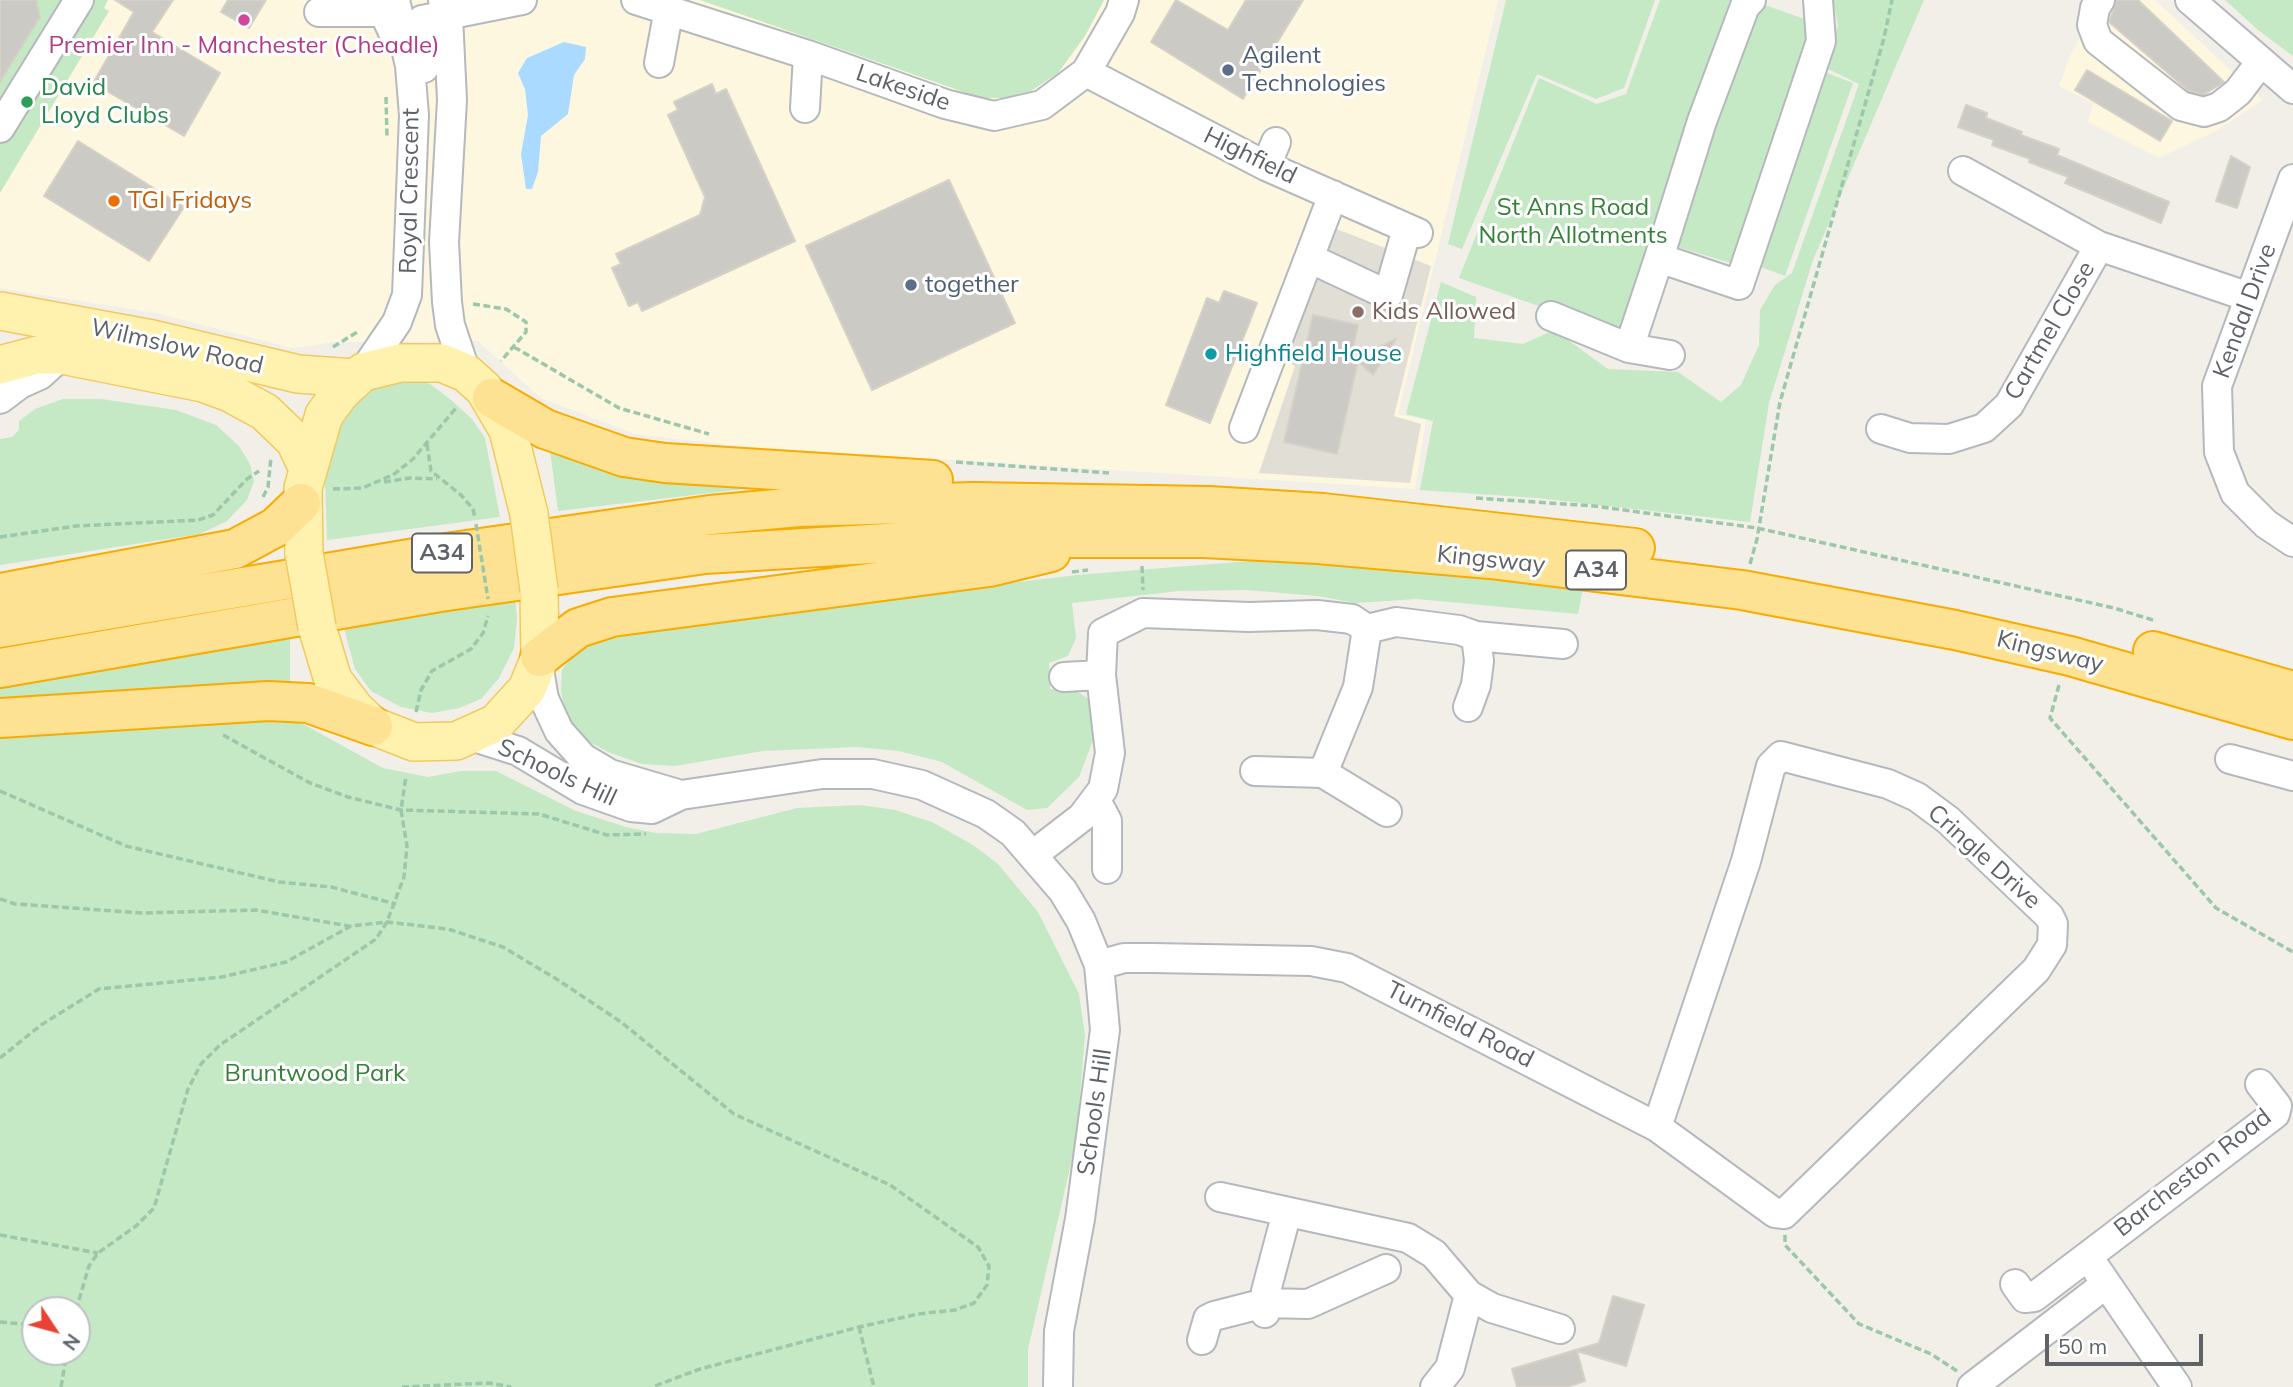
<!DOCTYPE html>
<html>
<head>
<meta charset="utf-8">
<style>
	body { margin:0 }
	#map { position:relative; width:2293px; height:1387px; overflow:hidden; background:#f1efe8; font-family:Mulish,sans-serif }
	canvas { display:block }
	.north { position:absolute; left:21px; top:1296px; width:70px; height:70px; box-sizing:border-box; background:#fff; border:2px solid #bfc1c3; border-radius:50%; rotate:126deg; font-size:19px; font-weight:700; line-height:28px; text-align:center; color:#5f6368 }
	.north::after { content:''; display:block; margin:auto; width:24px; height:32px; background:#ea4335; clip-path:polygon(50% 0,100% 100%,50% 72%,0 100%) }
	.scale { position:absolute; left:2045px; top:1334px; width:158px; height:32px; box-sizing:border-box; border:4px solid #5f6368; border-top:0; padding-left:9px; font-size:21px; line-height:24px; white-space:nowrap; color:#5f6368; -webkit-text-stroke:5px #fff; paint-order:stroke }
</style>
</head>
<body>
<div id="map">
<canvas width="2293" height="1387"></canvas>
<div class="north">N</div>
<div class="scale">50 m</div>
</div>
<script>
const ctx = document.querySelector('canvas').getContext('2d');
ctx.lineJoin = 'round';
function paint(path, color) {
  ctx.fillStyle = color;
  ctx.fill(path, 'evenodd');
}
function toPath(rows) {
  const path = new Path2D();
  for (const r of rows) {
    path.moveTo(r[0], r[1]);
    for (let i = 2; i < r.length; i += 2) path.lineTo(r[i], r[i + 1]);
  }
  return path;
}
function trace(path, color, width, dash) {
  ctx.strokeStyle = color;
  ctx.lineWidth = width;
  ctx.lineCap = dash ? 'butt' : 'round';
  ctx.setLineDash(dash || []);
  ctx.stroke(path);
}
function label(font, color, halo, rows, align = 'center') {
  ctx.font = font + ' Mulish,sans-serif';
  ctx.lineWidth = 6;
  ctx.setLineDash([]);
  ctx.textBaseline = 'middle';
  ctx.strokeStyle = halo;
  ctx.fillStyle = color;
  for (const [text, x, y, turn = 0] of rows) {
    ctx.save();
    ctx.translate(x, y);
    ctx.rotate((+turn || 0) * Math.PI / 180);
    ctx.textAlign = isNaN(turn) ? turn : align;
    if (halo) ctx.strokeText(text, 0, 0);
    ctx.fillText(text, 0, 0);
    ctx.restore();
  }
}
const commercial = toPath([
	[0,0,1498,0,1398,414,1426,420,1415,489,749,447,635,434,541,398,478,341,335,342,292,348,156,313,0,288],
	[2094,0,2155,0,2263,100,2214,132,2159,158,2088,122,2093,103,2059,86,2070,56,2089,21]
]);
const education = toPath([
	[1329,226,1431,266,1394,416,1421,424,1410,483,1259,473,1295,366,1279,358]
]);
const green = toPath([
	[0,0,108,0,104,8,109,11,0,193],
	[700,0,1104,0,1085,36,1058,73,1031,91,1004,98,981,98],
	[1506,0,1655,0,1624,88,1596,99,1537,74,1462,249,1448,244],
	[1660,0,1737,0,1624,336,1459,278,1539,78,1597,104,1626,94],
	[1833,0,1924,0,1813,260,1769,403,1750,522,1537,498,1420,490,1433,421,1406,414,1441,282,1476,297,1474,338,1523,344,1554,330,1608,369,1678,372,1721,402,1741,385,1759,345,1760,310,1775,285,1792,273,1859,84,1824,67,1838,26],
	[2225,0,2293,0,2293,56,2258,30],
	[1762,4,1813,22,1741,266,1671,245,1745,17],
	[1812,67,1853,83,1785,276,1747,262],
	[409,377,430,384,451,400,472,419,485,438,500,517,327,540,325,478,333,425,365,389],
	[63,399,101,399,176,410,216,425,239,446,250,464,254,481,247,500,227,521,200,534,0,565,0,439,12,437,19,430,19,421,35,409],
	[549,442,752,488,558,511],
	[1262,560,1384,565,1583,588,1578,614,1417,599,1355,603,1318,596,1247,590,1179,591,1072,603,1076,638,1068,656,1049,663,1050,689,1078,692,1090,700,1093,740,1079,777,1047,808,1027,810,942,762,899,751,857,747,763,751,675,766,642,764,608,752,581,737,565,713,561,691,562,670,576,651,605,635,632,628,1077,575],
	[514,588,517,619,514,648,499,678,481,699,459,708,432,713,401,707,371,691,355,669,342,621],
	[290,629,290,686,0,705,0,676],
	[292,718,383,768,428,777,461,771,496,771,576,811,626,827,656,833,696,834,797,808,860,805,895,810,932,822,973,845,998,864,1038,912,1079,994,1085,1035,1076,1142,1028,1349,1028,1387,0,1387,0,738],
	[35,1310,77,1310,77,1352,35,1352]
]);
const water = toPath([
	[564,42,586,47,585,59,574,75,568,114,541,136,538,172,532,189,526,189,521,154,528,115,525,89,518,73,527,58]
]);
const building = toPath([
	[0,0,36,0,40,17,0,82,0,0],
	[115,0,173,0,152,32,220,73,184,136,93,83,134,12,115,0],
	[228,0,266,0,249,28,221,12,228,0],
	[1176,0,1228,30,1246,0,1303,0,1243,99,1151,42,1176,0],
	[2117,0,2138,0,2224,82,2203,95,2189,91,2109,22,2117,0],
	[2087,70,2172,121,2160,141,2075,90,2087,70],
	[712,84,716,94,726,89,795,241,642,311,638,302,629,306,612,268,621,264,616,254,700,215,705,197,668,115,678,110,674,102,712,84],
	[1966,105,1987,113,1986,118,2022,132,2021,135,2059,149,2057,155,2169,202,2161,223,2065,183,2068,177,2029,162,2030,159,1992,145,1994,140,1958,127,1966,105],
	[78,141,184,207,149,261,44,196,78,141],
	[2231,156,2250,167,2237,208,2216,201,2231,156],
	[949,180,1015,323,872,390,806,246,949,180],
	[1224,291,1257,303,1210,423,1166,405,1207,298,1219,303,1224,291],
	[1313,315,1358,325,1350,360,1396,339,1373,375,1358,361,1337,454,1284,442,1313,315],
	[1613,1296,1644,1305,1626,1366,1577,1351,1585,1381,1567,1387,1517,1387,1512,1369,1599,1343,1613,1296]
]);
const path = toPath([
	[386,97,387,138],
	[473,304,506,309,526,322,526,332,501,361],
	[333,347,359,331],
	[514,347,619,408,709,434],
	[427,444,431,471,461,495,473,509,475,518],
	[956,462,1109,473],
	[384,482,410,478,437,479],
	[333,489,362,488,393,475,413,459,456,408],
	[263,497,268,487,271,457],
	[1476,498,1594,506,1757,528,2114,608,2156,621],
	[0,537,76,526,198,520,213,515,247,479,259,471],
	[1750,564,1757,539,1780,402,1884,38,1892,0],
	[1142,566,1143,590],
	[1072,572,1088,570],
	[2059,685,2050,718,2216,908,2293,952],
	[416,712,421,690,432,671,471,649,483,633,488,616],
	[223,735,310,783,348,797,401,810,539,814,607,835,646,834],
	[0,791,126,846,279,882,331,887,396,904],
	[0,899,15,904,142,913,256,910,349,926],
	[0,1058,41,1025,99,989,222,977,286,962,351,926,387,922,448,929,503,947,558,980,621,1022,734,1114,890,1185,978,1247,989,1266,987,1285,974,1303,955,1310,918,1314,859,1327,700,1369,652,1387],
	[0,1235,98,1253],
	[1785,1235,1785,1245,1859,1324,1931,1354,1957,1371],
	[76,1310,89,1266,98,1253,136,1226,154,1208,188,1089,201,1064,220,1045,376,939,387,922,404,877,407,846,401,810,406,776],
	[0,1322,35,1325],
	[859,1327,874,1387],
	[61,1387,67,1352],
	[402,1387,489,1383,511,1387]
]);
const minor = toPath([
	[443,0,448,16,452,100,444,242,447,302,450,325,466,373],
	[636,0,808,55,945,104,994,116,1042,105,1086,72,1120,13,1124,0],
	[1751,0,1745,6,1702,121,1659,258,1739,285,1821,41,1818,0],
	[2100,0,2095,8,2092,25,2098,41,2181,106,2204,112,2219,107,2238,92,2260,63],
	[2190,0,2293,89],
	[319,12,378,12,385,15,397,41],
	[659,63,669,9],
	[424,68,422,20,522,0],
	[1086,72,1266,166,1418,233],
	[805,108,808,55],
	[0,128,79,0],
	[1266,166,1276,142],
	[1963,171,2099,246,2249,297],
	[2293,179,2217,386,2219,452,2235,493,2266,524,2293,542],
	[1309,258,1388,295,1407,229],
	[1659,258,1629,348,1670,355],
	[1551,316,1629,348],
	[363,372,397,322,407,295,414,115,410,66,395,0],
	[0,399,20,384,40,375,62,355],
	[1244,428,1333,195],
	[1881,429,1910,438,1949,439,1984,428,2009,405,2099,246],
	[1476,636,1563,644],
	[538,664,544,699,559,731,583,758,610,774,681,795,822,774,873,774,922,785,986,814,1013,833,1063,891,1081,921,1099,965,1105,1030,1080,1219,1059,1331,1058,1387],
	[1064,677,1101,675],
	[471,736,518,751,583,790,631,807,652,809,681,795],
	[2230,759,2293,776],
	[1255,771,1323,773,1358,687,1367,629],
	[1323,773,1387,812],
	[1096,800,1107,821,1107,869],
	[1034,854,1082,817,1103,789,1110,753,1101,675,1103,633,1143,613,1249,617,1317,615,1352,619,1367,629,1396,622,1459,630,1476,636,1479,661,1476,685,1468,707],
	[1099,965,1124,958,1153,958,1311,961,1347,968,1657,1127,1775,1213,1784,1214,2036,970,2052,945,2053,924,2049,916,1948,820,1917,797,1888,784,1781,756,1771,766,1746,861,1657,1127],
	[1220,1197,1408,1238,1434,1254,1469,1295,1492,1308,1560,1329],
	[2097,1270,2177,1387],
	[2015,1284,2025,1298,2034,1297,2275,1114,2277,1106,2260,1084],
	[1265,1313,1266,1291,1287,1212],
	[1202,1340,1208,1319,1214,1316,1265,1303,1308,1304,1386,1269],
	[1435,1387,1450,1368,1469,1295],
	[1972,1387,2106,1284]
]);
const major = toPath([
	[0,311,152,339,298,374,354,378],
	[0,365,37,355,62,355,203,383,230,393,265,412,295,441,307,467],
	[304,553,303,488,324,415,340,393,363,372,400,363,442,363,466,373,484,389,508,430,529,514],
	[317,627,333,680,355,709,373,726,414,742,456,741,496,723,527,689,540,657,539,590]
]);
const highway = toPath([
	[492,398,545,429,624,457,665,463,933,480],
	[0,593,235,549,276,527,301,503],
	[0,628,439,554,710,515,799,507,974,502,1209,506,1323,513,1635,548],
	[2153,651,2293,691],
	[540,657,578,628,612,617,989,567,1051,552],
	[0,668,440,592,705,554,969,538,1204,538,1318,544,1490,559,1742,590,1955,630,2070,656,2293,720],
	[0,718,268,701,308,703,373,726]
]);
const pathBridge = toPath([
	[476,524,488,599]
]);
const majorBridge = toPath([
	[529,514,539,590],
	[304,553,317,627]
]);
const markers = [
	[244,20,7,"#d1479c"],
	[1228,70,7,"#5c6f8a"],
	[27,102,7,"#2e9e5b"],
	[114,201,7,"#e8710a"],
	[911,285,7,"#5c6f8a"],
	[1358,312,7,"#8d6e63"],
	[1211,354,7,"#0f9aa8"]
];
const shields = [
	[442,553,60],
	[1596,570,60]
];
const shieldNames = [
	["A34",442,553],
	["A34",1596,570]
];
const hotelNames = [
	["Premier Inn - Manchester (Cheadle)",244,46]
];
const serviceNames = [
	["Agilent",1242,56],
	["Technologies",1242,84],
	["together",925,285]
];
const leisureNames = [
	["David",41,88],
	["Lloyd Clubs",41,116]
];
const streetNames = [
	["Lakeside",903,88,19],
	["Highfield",1250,156,26],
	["Royal Crescent",410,191,-89],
	["Kendal Drive",2245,311,-70],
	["Cartmel Close",2050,331,-60],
	["Wilmslow Road",177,347,13],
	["Kingsway",1491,560,6],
	["Kingsway",2050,652,14],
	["Schools Hill",557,773,25],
	["Cringle Drive",1984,857,42],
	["Turnfield Road",1460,1025,27],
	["Schools Hill",1095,1112,-82],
	["Barcheston Road",2193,1173,-38]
];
const foodNames = [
	["TGI Fridays",128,201]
];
const parkNames = [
	["St Anns Road",1573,208],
	["North Allotments",1573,236],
	["Bruntwood Park",315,1074]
];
const educationNames = [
	["Kids Allowed",1372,312]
];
const cultureNames = [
	["Highfield House",1225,354]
];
paint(commercial, '#fef7e0');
paint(education, '#e1ded6');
paint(green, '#c5e8c5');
paint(water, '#aadaff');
paint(building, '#cccac5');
trace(building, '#d6d1c6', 2);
trace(minor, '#b5b8bc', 32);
trace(major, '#f2c960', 40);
trace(highway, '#f9ab00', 42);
trace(path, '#9cc7a9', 3.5, [7, 3.5]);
trace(minor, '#fff', 28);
trace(major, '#fff2af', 37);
trace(highway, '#fde293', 38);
trace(majorBridge, '#f2c960', 40, []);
trace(pathBridge, '#9cc7a9', 3.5, [7, 3.5]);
trace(majorBridge, '#fff2af', 37);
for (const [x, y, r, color] of markers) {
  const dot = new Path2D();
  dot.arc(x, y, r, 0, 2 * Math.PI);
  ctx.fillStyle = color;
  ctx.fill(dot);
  trace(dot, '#fff', 2.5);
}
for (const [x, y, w] of shields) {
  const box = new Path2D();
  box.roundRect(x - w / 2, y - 19.5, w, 39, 5);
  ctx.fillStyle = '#fff';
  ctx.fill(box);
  trace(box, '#5f6368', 2);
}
label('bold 23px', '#5f6368', null, shieldNames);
label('24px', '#b23c85', '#fff', hotelNames);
label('24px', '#4e5e75', '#fff', serviceNames, 'left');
label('24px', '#27864d', '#fff', leisureNames, 'left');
label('24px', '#5f6368', '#fff', streetNames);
label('24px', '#c56008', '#fff', foodNames, 'left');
label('24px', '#348238', '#fff', parkNames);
label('24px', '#785e54', '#fff', educationNames, 'left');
label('24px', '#0d838f', '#fff', cultureNames, 'left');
</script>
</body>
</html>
